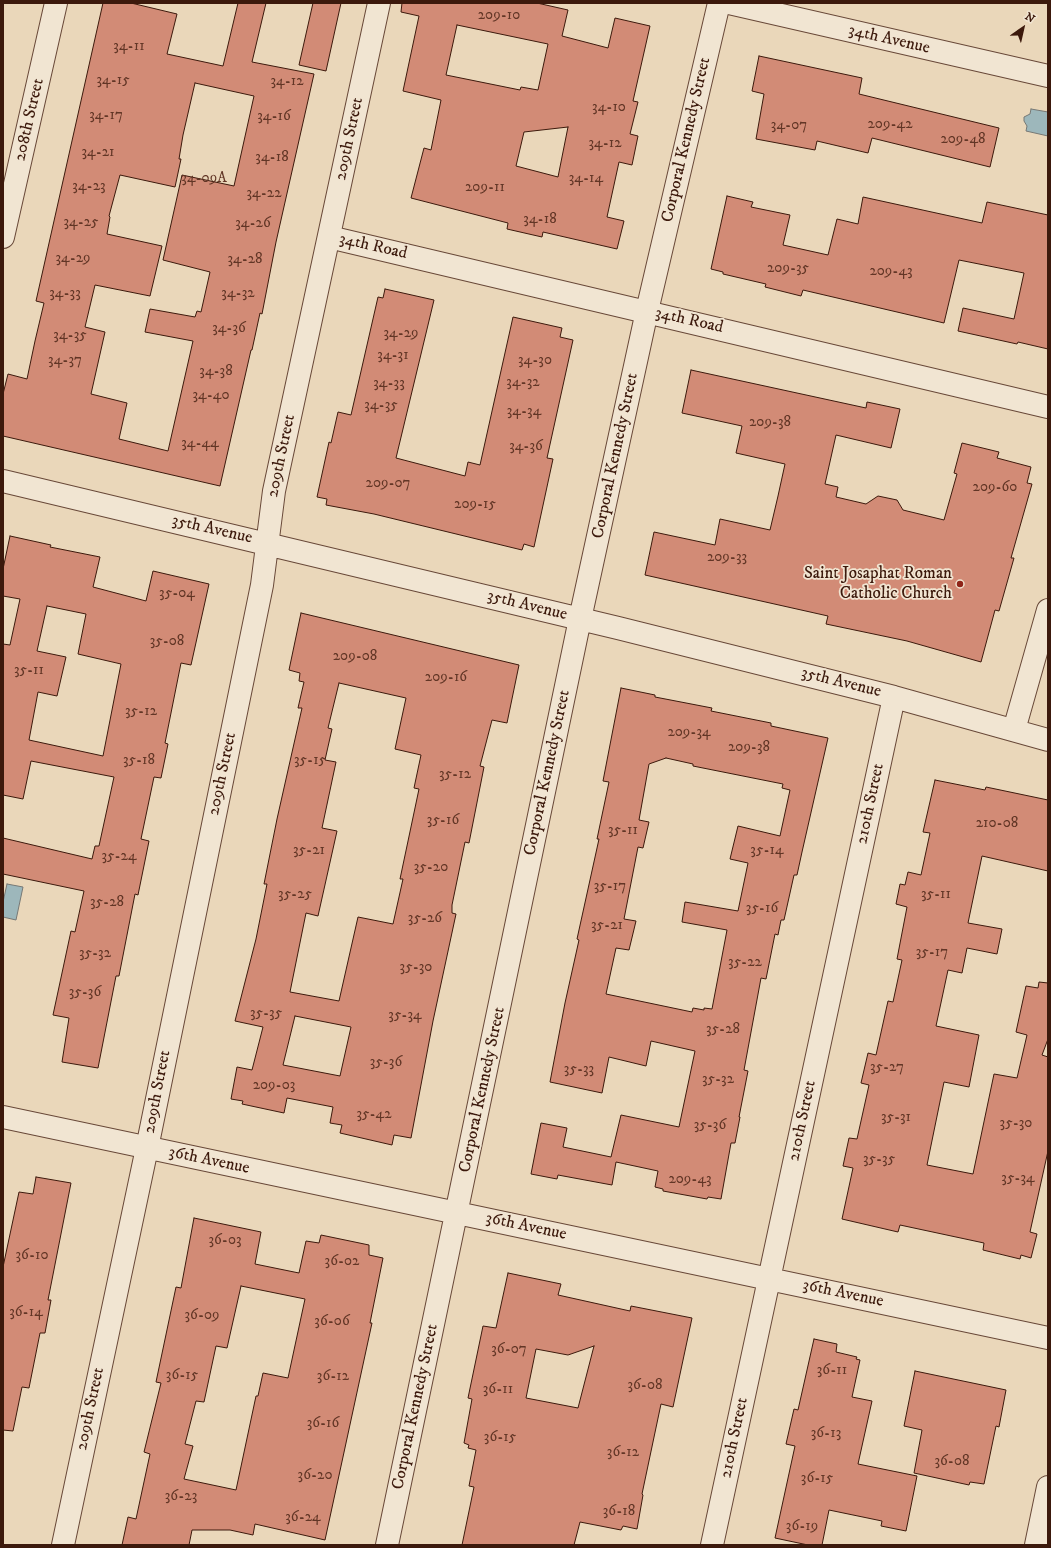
<!DOCTYPE html>
<html>
<head>
<meta charset="utf-8">
<style>
	body { margin:0 }
	#map { position:relative; width:1051px; height:1548px; overflow:hidden; background:#ead7ba; font-family:"IM FELL DW Pica",serif }
	canvas { display:block }
	.frame { position:absolute; inset:0; border:4px solid #3c190c; pointer-events:none }
	.north { position:absolute; left:1003px; top:8px; width:40px; height:40px; -webkit-text-stroke:3px #f1e5d2; paint-order:stroke; rotate:34deg; font-size:11px; font-weight:700; line-height:16px; text-align:center; color:#3c190c }
	.north::after { content:''; display:block; margin:auto; width:14px; height:18px; background:#3c190c; clip-path:polygon(50% 0,100% 100%,50% 72%,0 100%) }
</style>
</head>
<body>
<div id="map">
<canvas width="1051" height="1548"></canvas>
<div class="frame"></div>
<div class="north">N</div>
</div>
<script>
const ctx = document.querySelector('canvas').getContext('2d');
ctx.lineJoin = 'round';
function paint(path, color) {
  ctx.fillStyle = color;
  ctx.fill(path, 'evenodd');
}
function toPath(rows) {
  const path = new Path2D();
  for (const r of rows) {
    path.moveTo(r[0], r[1]);
    for (let i = 2; i < r.length; i += 2) path.lineTo(r[i], r[i + 1]);
  }
  return path;
}
function trace(path, color, width, dash) {
  ctx.strokeStyle = color;
  ctx.lineWidth = width;
  ctx.lineCap = dash ? 'butt' : 'round';
  ctx.setLineDash(dash || []);
  ctx.stroke(path);
}
function label(font, color, halo, rows, align = 'center') {
  ctx.font = font + ' "IM FELL DW Pica",serif';
  ctx.lineWidth = 3.5;
  ctx.setLineDash([]);
  ctx.textBaseline = 'middle';
  ctx.strokeStyle = halo;
  ctx.fillStyle = color;
  for (const [text, x, y, turn = 0] of rows) {
    ctx.save();
    ctx.translate(x, y);
    ctx.rotate((+turn || 0) * Math.PI / 180);
    ctx.textAlign = isNaN(turn) ? turn : align;
    if (halo) ctx.strokeText(text, 0, 0);
    ctx.fillText(text, 0, 0);
    ctx.restore();
  }
}
const water = toPath([
	[1031,109,1048,112,1048,136,1026,131,1027,126,1024,121,1024,117,1030,114,1031,109],
	[7,884,23,887,16,920,3,917,3,902,7,884]
]);
const building = toPath([
	[103,3,131,3,177,14,167,54,223,66,238,3,266,3,252,62,314,74,276,242,262,314,260,313,252,350,251,350,220,486,3,436,3,394,8,374,27,379,35,341,44,303,36,301,103,3],
	[195,83,254,96,234,186,182,175,163,260,210,272,201,312,197,311,195,317,150,309,145,332,193,341,168,451,119,439,127,403,91,394,105,332,85,327,95,285,150,296,162,246,107,234,110,217,109,216,120,175,175,187,181,159,179,159,183,135,195,83],
	[313,3,341,3,326,71,299,65,313,3],
	[402,3,537,3,568,10,562,36,608,48,615,18,650,26,633,101,638,102,630,134,638,136,632,165,619,162,607,217,624,221,617,249,543,232,542,237,507,229,508,223,411,198,424,148,431,150,441,100,403,91,419,16,401,12,402,3],
	[457,25,548,44,538,90,521,87,520,90,446,75,457,25],
	[568,127,558,177,516,166,524,132,568,127],
	[759,56,862,78,859,94,999,128,990,167,872,138,868,153,817,141,815,150,756,139,764,94,752,91,759,56],
	[727,196,753,202,751,207,790,215,783,245,828,255,837,219,858,224,863,197,982,223,987,202,1048,215,1048,349,1018,342,1017,344,958,331,963,308,1014,319,1024,273,959,260,944,323,803,290,801,296,765,287,766,284,723,274,723,272,711,269,727,196],
	[385,289,434,300,396,458,465,476,468,462,480,465,513,317,562,328,560,337,573,340,547,458,553,459,534,547,524,544,522,550,374,514,326,505,327,499,317,497,329,442,331,443,338,412,351,415,378,297,383,298,385,289],
	[691,370,866,408,867,402,900,409,891,448,836,435,825,484,838,487,836,497,866,504,878,496,897,500,903,510,944,520,957,474,954,473,962,443,999,452,997,458,1031,467,1027,483,1032,484,1011,558,1014,558,999,611,995,610,981,662,907,641,826,624,828,616,645,575,654,532,715,545,720,519,770,530,778,496,785,464,736,453,742,426,682,413,691,370],
	[10,536,51,545,50,547,100,557,93,587,146,601,153,571,209,584,191,665,181,663,165,743,168,744,161,778,154,777,141,839,149,841,138,895,135,894,119,976,116,976,98,1068,62,1062,69,1018,53,1015,71,931,75,932,84,891,3,874,3,838,92,859,95,846,99,846,114,777,31,761,23,799,3,795,3,644,10,645,20,599,3,596,3,569,10,536],
	[47,606,86,614,78,654,121,664,103,756,29,740,38,692,57,696,66,657,37,651,47,606],
	[301,613,519,665,507,723,492,720,480,766,484,767,469,843,465,842,452,905,452,913,456,914,433,1021,411,1138,394,1135,392,1145,340,1133,342,1125,330,1123,333,1107,287,1098,284,1113,242,1104,243,1101,231,1099,237,1067,252,1070,263,1027,235,1021,256,939,267,884,264,884,277,819,302,708,298,708,304,682,299,681,300,673,289,670,301,613],
	[339,683,406,698,395,749,421,755,414,788,419,789,400,879,403,879,393,924,358,917,339,1001,290,992,306,913,318,916,337,831,322,828,336,762,325,760,332,729,328,728,339,683],
	[295,1016,351,1027,340,1076,283,1065,295,1016],
	[621,688,655,695,655,697,712,708,711,711,771,723,771,726,828,738,802,852,797,875,794,875,784,920,781,920,778,935,775,934,766,979,761,978,744,1070,748,1071,739,1117,740,1117,735,1143,731,1143,721,1199,708,1197,707,1199,663,1191,663,1189,655,1187,658,1171,616,1162,612,1185,558,1175,557,1179,531,1174,541,1123,567,1128,563,1147,611,1157,621,1115,679,1127,695,1051,651,1041,646,1066,609,1057,602,1093,550,1082,565,1003,579,940,577,939,599,839,597,839,609,782,603,781,621,688],
	[666,758,693,764,693,766,783,784,782,788,790,790,780,836,738,826,730,859,748,863,738,911,685,902,682,922,727,930,712,1009,704,1008,704,1010,693,1008,692,1012,606,994,616,948,629,950,636,921,624,919,638,847,643,848,649,822,639,820,649,764,666,758],
	[935,780,985,790,986,787,1048,800,1048,871,982,856,968,923,1002,929,997,954,967,948,962,973,948,970,936,1026,979,1035,969,1087,944,1082,927,1165,973,1174,994,1074,1017,1078,1027,1035,1016,1032,1026,986,1038,988,1039,982,1048,983,1048,1039,1042,1055,1048,1057,1048,1151,1030,1232,1037,1234,1031,1258,1021,1255,1020,1259,983,1250,984,1243,900,1225,898,1232,842,1219,853,1168,843,1166,849,1138,857,1139,869,1085,861,1083,868,1053,876,1055,888,1001,893,1002,902,960,897,959,907,907,896,904,900,884,905,885,908,872,921,875,930,833,923,832,935,780],
	[36,1177,71,1183,48,1300,51,1300,45,1333,40,1333,29,1388,22,1387,13,1431,3,1430,3,1267,19,1192,33,1194,36,1177],
	[194,1218,261,1232,255,1264,299,1273,306,1241,319,1243,321,1235,369,1245,369,1255,383,1258,370,1323,372,1323,325,1540,255,1524,253,1535,230,1530,192,1530,189,1545,122,1545,128,1517,136,1519,150,1454,144,1452,161,1383,156,1382,176,1287,181,1288,194,1218],
	[241,1286,305,1299,288,1378,263,1373,258,1396,256,1396,236,1490,184,1479,193,1446,185,1444,196,1401,204,1402,216,1346,227,1348,241,1286],
	[508,1273,561,1284,558,1295,630,1311,631,1306,692,1318,673,1407,661,1404,642,1494,643,1495,637,1529,623,1526,621,1530,580,1522,574,1545,462,1545,474,1487,469,1486,476,1450,468,1448,469,1445,464,1443,472,1399,468,1398,483,1326,496,1328,508,1273],
	[594,1346,578,1408,526,1398,536,1349,568,1355,594,1346],
	[814,1339,837,1344,836,1352,857,1357,856,1359,860,1360,852,1397,872,1401,858,1464,917,1476,906,1531,881,1526,882,1521,829,1510,822,1545,808,1545,775,1538,795,1446,786,1444,794,1409,798,1410,814,1339],
	[915,1371,1006,1390,999,1427,996,1426,984,1484,970,1482,969,1485,914,1473,922,1430,904,1426,915,1371]
]);
const minor = toPath([
	[729,3,1048,76],
	[3,237,56,3],
	[329,237,1048,407],
	[3,481,618,628,894,697,1048,740],
	[1014,730,1048,610],
	[3,1117,1048,1338],
	[63,1545,147,1148,262,585,274,491,379,3],
	[387,1545,580,619,647,311,719,3],
	[712,1545,894,697],
	[1036,1545,1048,1487]
]);
const markers = [
	[960,584,4,"#8f2418"]
];
const numberNames = [
	["209-10",499,16],
	["34-11",129,47],
	["34-15",113,81],
	["34-12",287,82],
	["34-10",609,108],
	["34-17",106,116],
	["34-16",274,117],
	["209-42",890,125],
	["34-07",789,126],
	["209-48",963,140],
	["34-12",605,144],
	["34-21",98,153],
	["34-18",272,158],
	["34-09A",204,179],
	["34-14",586,179],
	["34-23",89,187],
	["209-11",485,188],
	["34-22",264,194],
	["34-18",540,220],
	["34-25",81,223],
	["34-26",253,224],
	["34-29",73,259],
	["34-28",245,260],
	["209-35",788,269],
	["209-43",891,272],
	["34-33",65,294],
	["34-32",238,294],
	["34-36",229,329],
	["34-29",401,334],
	["34-35",70,336],
	["34-31",393,356],
	["34-37",65,361],
	["34-30",535,361],
	["34-38",216,372],
	["34-32",523,383],
	["34-33",389,384],
	["34-40",211,396],
	["34-35",381,406],
	["34-34",524,412],
	["209-38",770,423],
	["34-44",200,444],
	["34-36",526,447],
	["209-07",388,484],
	["209-60",995,488],
	["209-15",475,505],
	["209-33",727,558],
	["35-04",177,594],
	["35-08",167,642],
	["209-08",355,657],
	["35-11",29,671],
	["209-16",446,678],
	["35-12",141,712],
	["209-34",689,733],
	["209-38",749,748],
	["35-18",139,761],
	["35-15",310,761],
	["35-12",455,775],
	["35-16",443,821],
	["210-08",997,824],
	["35-11",623,831],
	["35-21",309,851],
	["35-14",767,851],
	["35-24",119,857],
	["35-20",431,868],
	["35-17",610,887],
	["35-25",295,895],
	["35-11",936,895],
	["35-28",107,903],
	["35-16",762,909],
	["35-26",425,919],
	["35-21",607,926],
	["35-17",932,953],
	["35-32",95,954],
	["35-22",745,963],
	["35-30",416,968],
	["35-36",85,993],
	["35-35",266,1014],
	["35-34",405,1016],
	["35-28",723,1030],
	["35-36",386,1063],
	["35-27",887,1068],
	["35-33",579,1070],
	["35-32",718,1080],
	["209-03",274,1086],
	["35-42",374,1115],
	["35-31",896,1118],
	["35-30",1016,1124],
	["35-36",710,1126],
	["35-35",879,1160],
	["35-34",1018,1179],
	["209-43",690,1180],
	["36-03",225,1241],
	["36-10",32,1256],
	["36-02",342,1262],
	["36-14",26,1313],
	["36-09",202,1316],
	["36-06",332,1322],
	["36-07",509,1350],
	["36-11",832,1371],
	["36-15",182,1376],
	["36-12",333,1377],
	["36-08",645,1386],
	["36-11",498,1390],
	["36-16",323,1424],
	["36-13",826,1434],
	["36-15",500,1438],
	["36-12",623,1453],
	["36-08",952,1462],
	["36-20",315,1476],
	["36-15",817,1479],
	["36-23",181,1497],
	["36-18",619,1512],
	["36-24",303,1518],
	["36-19",802,1527]
];
const streetNames = [
	["34th Avenue",889,40,13],
	["208th Street",30,120,-77],
	["209th Street",350,139,-78],
	["Corporal Kennedy Street",687,140,-77],
	["34th Road",373,247,13],
	["34th Road",689,321,13],
	["209th Street",282,456,-78],
	["Corporal Kennedy Street",616,456,-78],
	["35th Avenue",212,530,13],
	["35th Avenue",527,606,14],
	["35th Avenue",841,683,14],
	["Corporal Kennedy Street",548,773,-78],
	["209th Street",223,774,-78],
	["210th Street",871,804,-78],
	["Corporal Kennedy Street",483,1090,-78],
	["209th Street",158,1092,-79],
	["210th Street",803,1121,-78],
	["36th Avenue",209,1161,12],
	["36th Avenue",526,1227,12],
	["36th Avenue",843,1294,12],
	["Corporal Kennedy Street",416,1407,-78],
	["209th Street",91,1409,-78],
	["210th Street",735,1438,-78]
];
const poiNames = [
	["Saint Josaphat Roman",952,574],
	["Catholic Church",952,594]
];
paint(water, '#9db7bb');
trace(water, '#767875', 1);
paint(building, '#d28b76');
trace(building, '#3c190c', 1);
trace(minor, '#684838', 24);
trace(minor, '#f1e5d2', 22);
for (const [x, y, r, color] of markers) {
  const dot = new Path2D();
  dot.arc(x, y, r, 0, 2 * Math.PI);
  ctx.fillStyle = color;
  ctx.fill(dot);
  trace(dot, '#f1e5d2', 1.5);
}
label('15px', '#623626', null, numberNames);
label('17px', '#3c190c', '#f1e5d2', streetNames);
label('17px', '#3c190c', '#f1e5d2', poiNames, 'right');
</script>
</body>
</html>
